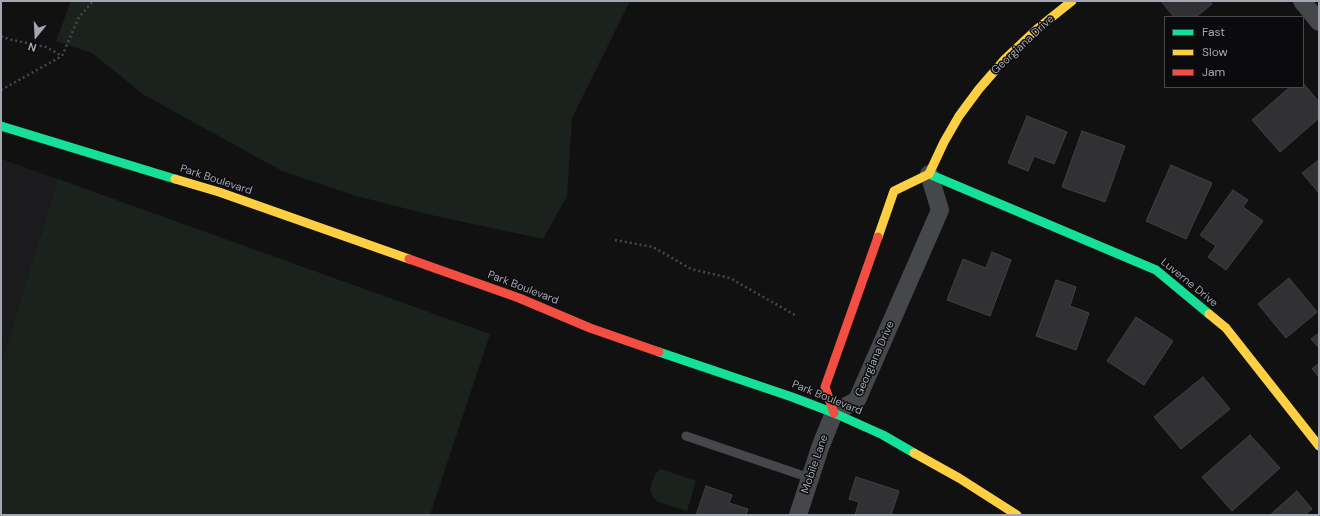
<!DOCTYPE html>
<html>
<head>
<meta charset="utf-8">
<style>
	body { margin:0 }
	#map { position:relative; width:1320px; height:516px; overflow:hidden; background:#111; font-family:"DM Sans",sans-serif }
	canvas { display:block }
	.frame { position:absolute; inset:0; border:2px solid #a2a7b2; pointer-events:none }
	.legend { position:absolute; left:1164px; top:16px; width:140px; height:72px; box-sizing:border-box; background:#0b0b0d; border:1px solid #47494f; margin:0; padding:5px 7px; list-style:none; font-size:12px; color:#a2a7b2 }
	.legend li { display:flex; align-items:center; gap:8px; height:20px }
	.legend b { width:20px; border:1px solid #47494f }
	.north { position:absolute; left:16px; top:16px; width:40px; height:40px; -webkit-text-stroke:3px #0b0b0d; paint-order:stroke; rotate:198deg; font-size:11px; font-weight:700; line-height:16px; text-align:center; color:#a2a7b2 }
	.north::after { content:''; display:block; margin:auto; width:14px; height:18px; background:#a2a7b2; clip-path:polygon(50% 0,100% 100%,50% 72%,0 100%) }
</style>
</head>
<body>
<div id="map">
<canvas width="1320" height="516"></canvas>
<div class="frame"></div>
<ul class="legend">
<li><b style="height:5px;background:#16e098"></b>Fast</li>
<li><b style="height:5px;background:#ffcf43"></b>Slow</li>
<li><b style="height:5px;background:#f24e42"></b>Jam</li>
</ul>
<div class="north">N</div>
</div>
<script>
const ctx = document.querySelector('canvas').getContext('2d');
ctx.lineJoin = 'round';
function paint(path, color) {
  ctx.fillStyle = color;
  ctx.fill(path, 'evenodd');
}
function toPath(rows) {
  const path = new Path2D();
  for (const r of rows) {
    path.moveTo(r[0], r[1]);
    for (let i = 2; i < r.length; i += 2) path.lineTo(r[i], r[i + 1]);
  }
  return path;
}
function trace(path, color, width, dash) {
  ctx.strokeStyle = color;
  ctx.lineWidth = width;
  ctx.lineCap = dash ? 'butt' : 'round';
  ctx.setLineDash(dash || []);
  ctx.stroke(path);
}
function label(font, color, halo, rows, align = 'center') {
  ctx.font = font + ' "DM Sans",sans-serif';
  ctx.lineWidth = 3;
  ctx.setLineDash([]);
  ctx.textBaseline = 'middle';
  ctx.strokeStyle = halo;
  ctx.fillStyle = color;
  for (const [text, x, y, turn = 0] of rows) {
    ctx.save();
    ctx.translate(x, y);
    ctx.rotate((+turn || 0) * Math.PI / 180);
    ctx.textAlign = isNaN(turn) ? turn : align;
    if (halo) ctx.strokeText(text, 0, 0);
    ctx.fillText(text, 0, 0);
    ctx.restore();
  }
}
const built = toPath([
	[1,159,58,179,1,363]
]);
const green = toPath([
	[71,1,630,1,572,118,567,196,543,239,431,215,356,196,282,171,144,95,92,53,56,41],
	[58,179,490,334,430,515,1,515,1,363],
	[661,469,696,481,687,511,658,502,652,496,650,488,655,474]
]);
const building = toPath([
	[1161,1,1210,1,1212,4,1196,17,1174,17,1161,1],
	[1303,83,1319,102,1319,118,1280,152,1252,120,1290,87,1303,87,1303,83],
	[1027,116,1067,132,1054,164,1034,156,1028,171,1008,163,1027,116],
	[1082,131,1125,146,1105,202,1062,187,1082,131],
	[1319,160,1319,193,1302,173,1319,160],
	[1171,165,1212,183,1186,239,1146,221,1171,165],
	[1233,190,1248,200,1243,207,1263,221,1226,270,1208,257,1216,246,1200,235,1233,190],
	[992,252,1011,260,990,316,947,300,963,259,986,268,992,252],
	[1289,278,1317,312,1286,338,1258,304,1289,278],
	[1056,280,1076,287,1070,306,1089,313,1076,350,1036,336,1056,280],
	[1136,317,1173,341,1144,385,1107,361,1136,317],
	[1319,333,1319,348,1311,339,1319,333],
	[1319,363,1319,377,1312,369,1319,363],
	[1203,377,1230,409,1181,449,1154,417,1203,377],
	[1250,435,1280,468,1232,511,1202,477,1250,435],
	[856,477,899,491,891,515,855,515,859,502,849,499,856,477],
	[706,486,732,495,729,503,748,509,746,515,696,515,706,486],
	[1297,491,1312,509,1305,515,1270,515,1297,491]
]);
const path = toPath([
	[1,36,8,39,46,47,62,56],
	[1,90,62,56,79,17,93,1],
	[615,240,653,247,691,269,730,278,795,315]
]);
const lane = toPath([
	[686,436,810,478]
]);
const street = toPath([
	[1302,1,1319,22],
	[798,515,821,445,834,413,857,400,940,210,929,174]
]);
const fast = toPath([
	[1,126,175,179],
	[929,174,1156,270,1209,314],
	[659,352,792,397,834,413,883,435,914,453]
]);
const slow = toPath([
	[175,179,219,192,409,259],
	[878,237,894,191,929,174,944,142,959,116,979,89,1005,59,1037,29,1072,1],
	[1209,314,1226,328,1319,446],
	[914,453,959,478,1017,515]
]);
const jam = toPath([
	[409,259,519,298,590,328,659,352],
	[834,413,825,387,878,237]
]);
const streetNames = [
	["Georgiana Drive",1023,45,-43],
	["Park Boulevard",216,180,18],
	["Luverne Drive",1189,283,39],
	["Park Boulevard",523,288,21],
	["Georgiana Drive",875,359,-66],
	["Park Boulevard",827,398,22],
	["Mobile Lane",815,464,-71]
];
paint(built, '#1b1b1d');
paint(green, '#1b211c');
paint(building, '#313133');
trace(building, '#404144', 1);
trace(path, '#47484c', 2.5, [2, 3]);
trace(lane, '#46474a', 9);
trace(street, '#46474a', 18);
trace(fast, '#16e098', 9);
trace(slow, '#ffcf43', 9);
trace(jam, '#f24e42', 9);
label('11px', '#a2a7b2', '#0b0b0d', streetNames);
</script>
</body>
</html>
